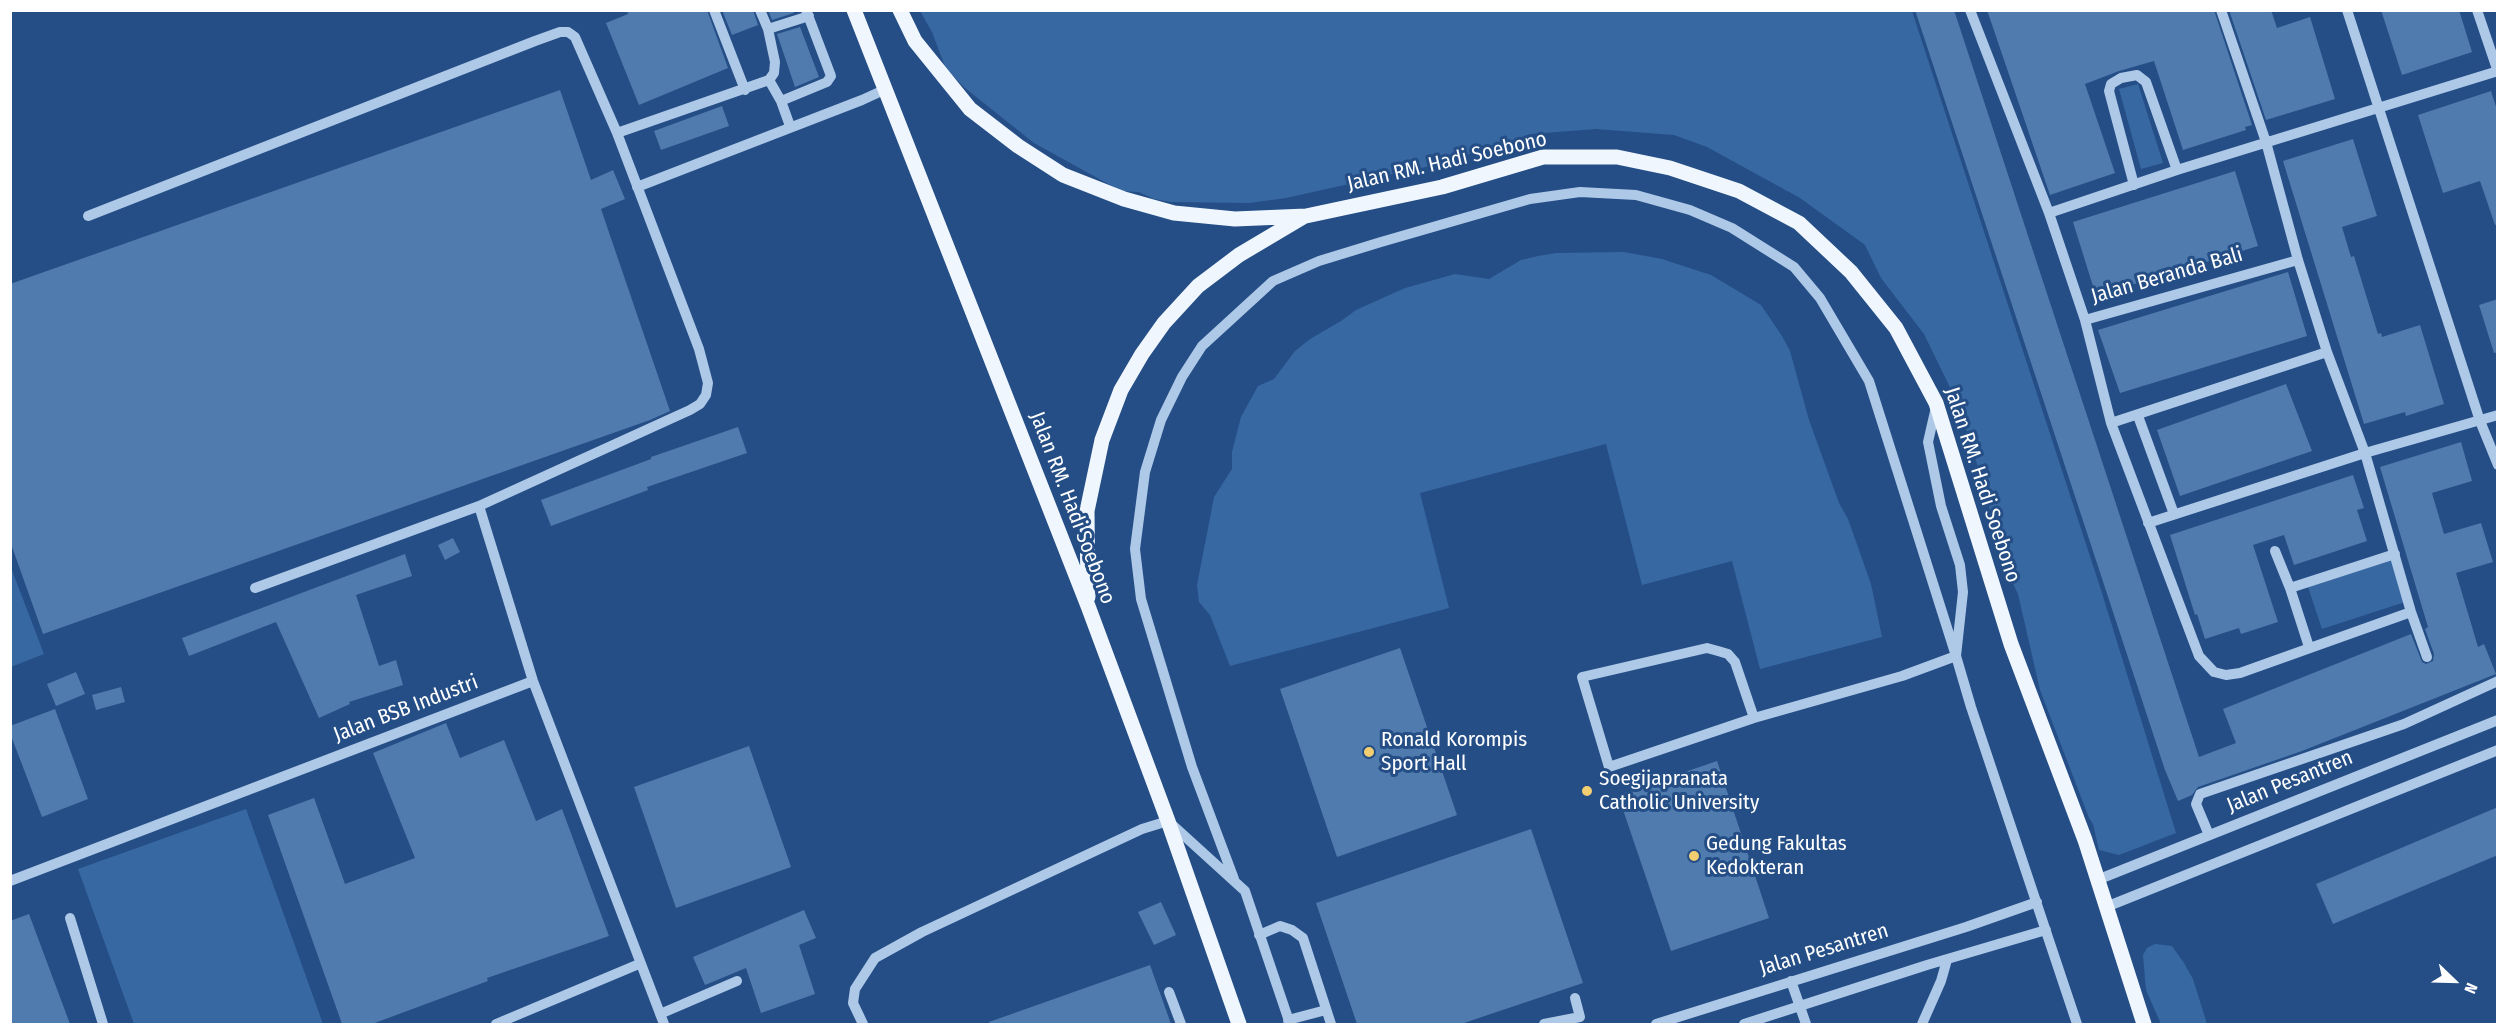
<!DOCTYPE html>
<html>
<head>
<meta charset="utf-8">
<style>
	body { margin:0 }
	#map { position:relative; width:2508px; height:1035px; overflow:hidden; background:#244e85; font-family:"Fira Sans Condensed",sans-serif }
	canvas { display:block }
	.frame { position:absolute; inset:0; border:12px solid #fff; pointer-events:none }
	.north { position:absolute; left:2424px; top:951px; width:60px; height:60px; -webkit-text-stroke:4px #244e85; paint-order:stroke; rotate:113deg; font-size:16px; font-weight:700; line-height:24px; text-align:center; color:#fff }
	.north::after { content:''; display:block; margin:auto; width:21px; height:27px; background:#fff; clip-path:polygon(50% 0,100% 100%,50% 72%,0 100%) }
</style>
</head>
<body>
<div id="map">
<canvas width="2508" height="1035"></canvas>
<div class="frame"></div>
<div class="north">N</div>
</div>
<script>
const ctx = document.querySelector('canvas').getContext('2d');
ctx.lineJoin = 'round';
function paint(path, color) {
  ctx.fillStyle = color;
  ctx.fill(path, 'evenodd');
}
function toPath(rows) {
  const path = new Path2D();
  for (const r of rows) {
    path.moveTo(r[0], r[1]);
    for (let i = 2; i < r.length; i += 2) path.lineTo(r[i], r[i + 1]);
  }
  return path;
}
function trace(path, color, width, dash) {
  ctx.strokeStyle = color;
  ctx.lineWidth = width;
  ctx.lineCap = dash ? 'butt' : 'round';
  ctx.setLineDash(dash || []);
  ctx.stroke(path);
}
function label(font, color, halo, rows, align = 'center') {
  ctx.font = font + ' "Fira Sans Condensed",sans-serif';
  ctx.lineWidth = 6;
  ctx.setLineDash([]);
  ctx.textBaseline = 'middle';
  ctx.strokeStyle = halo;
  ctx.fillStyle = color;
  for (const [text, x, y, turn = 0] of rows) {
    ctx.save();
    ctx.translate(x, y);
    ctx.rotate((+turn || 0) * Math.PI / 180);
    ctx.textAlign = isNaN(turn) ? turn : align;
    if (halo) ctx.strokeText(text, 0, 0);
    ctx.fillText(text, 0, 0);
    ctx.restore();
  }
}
const green = toPath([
	[920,11,1912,11,2101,590,2176,833,2119,855,2099,850,2093,824,2089,818,2040,690,2018,594,1995,546,1988,499,1958,404,1924,334,1881,278,1865,245,1800,198,1707,147,1674,135,1596,129,1531,134,1439,164,1286,198,1249,203,1171,202,1154,199,1139,192,1121,191,1034,143,965,88,946,69,932,32],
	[2138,84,2163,163,2141,169,2119,89],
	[1624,252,1662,259,1711,275,1761,305,1782,336,1790,351,1809,420,1839,503,1848,519,1871,584,1882,637,1760,669,1732,561,1642,585,1606,444,1420,493,1449,608,1230,666,1210,615,1199,602,1197,585,1214,497,1232,469,1232,452,1241,417,1258,386,1274,379,1295,351,1310,339,1341,321,1356,310,1405,288,1455,274,1489,279,1521,260,1538,256,1556,253],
	[2392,560,2405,602,2322,629,2308,587],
	[10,565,44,654,11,667,10,667],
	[246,809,323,1024,134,1024,78,869],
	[2155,944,2172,946,2184,963,2193,979,2207,1024,2161,1024,2146,990,2143,955,2147,948]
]);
const building = toPath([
	[627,10,707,10,728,68,639,105,606,23,628,14],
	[722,10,753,10,758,25,732,35],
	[768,10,793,10,794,13,772,20],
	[1915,10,1954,10,2199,757,2236,743,2223,709,2411,634,2422,662,2426,664,2433,661,2434,654,2425,629,2428,627,2380,467,2461,442,2472,481,2432,493,2444,534,2481,523,2493,562,2456,573,2478,647,2484,644,2496,674,2302,751,2198,787,2192,795,2178,801,2165,770],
	[1987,10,2214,10,2252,125,2245,127,2246,130,2183,150,2154,61,2119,71,2085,84,2115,173,2050,195],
	[2229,10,2271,10,2277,28,2310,17,2335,99,2266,120],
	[2381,10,2459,10,2472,52,2402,75],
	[800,27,819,77,795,87,777,34],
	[560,90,591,180,613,170,625,199,601,209,670,411,650,420,43,634,10,541,10,284],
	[2491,91,2498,113,2498,224,2495,225,2480,181,2443,193,2418,115],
	[722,106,729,126,661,150,654,131],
	[2353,139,2377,216,2342,227,2351,257,2354,256,2378,334,2381,333,2382,337,2420,325,2444,404,2406,416,2405,412,2364,424,2283,161],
	[2235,171,2258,246,2096,296,2073,222],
	[2288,272,2307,336,2120,393,2098,330],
	[2498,299,2498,352,2494,353,2479,305],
	[2286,384,2312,451,2180,496,2157,430],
	[738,427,747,453,647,487,648,490,551,526,541,500,651,459,651,457],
	[2353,475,2364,508,2357,510,2367,541,2294,565,2284,535,2253,545,2278,622,2241,634,2239,628,2205,639,2197,614,2195,615,2170,535],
	[453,538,460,552,445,560,438,545],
	[405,554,412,576,356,595,379,666,396,660,403,685,349,702,350,704,319,718,276,622,189,656,182,638],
	[1400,648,1457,815,1337,857,1280,689],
	[76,672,85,694,56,706,47,684],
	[121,687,125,702,96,710,92,695],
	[55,709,88,799,42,817,10,733,10,726],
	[446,723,460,758,504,740,536,821,562,809,609,936,487,978,488,981,372,1024,342,1024,268,815,314,798,345,884,415,858,373,753],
	[749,746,791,867,676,908,634,787],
	[1717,761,1769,918,1671,951,1618,795],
	[2498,807,2498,855,2333,924,2316,884],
	[1531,829,1583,983,1461,1024,1357,1024,1316,903],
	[1161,902,1176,935,1154,945,1138,912],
	[804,910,816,938,799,945,815,994,761,1013,746,968,705,985,693,957],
	[29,914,70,1024,10,1024,10,921],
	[1150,965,1171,1024,990,1024,989,1022]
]);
const minor = toPath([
	[714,10,745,90],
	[760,10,768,29,775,62,774,73,769,80],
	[1970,10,2049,213,2085,320,2298,260],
	[2221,10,2266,142,2298,260,2327,352,2365,453,2411,612,2427,657],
	[2347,10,2480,421,2498,465],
	[2477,10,2498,72],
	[768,29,809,16],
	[781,101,827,82,831,76,806,10],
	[617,133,769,80,781,101,790,126],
	[2134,185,2109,91,2111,84,2121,78,2137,75,2146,82,2177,170],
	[637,187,862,100,886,89],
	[2049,213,2177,170,2498,71],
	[88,216,535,41,560,32,568,32,575,37,617,133,699,349,708,383,706,395,700,404,690,410,479,506,533,681,664,1024],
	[2085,320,2111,423,2199,656,2214,672,2226,675,2240,673,2411,612],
	[1936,407,1928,442,1941,506,1960,565,1963,592,1956,656,1971,707,2077,1024],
	[2138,416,2174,514],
	[2111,423,2327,352],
	[2148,523,2365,453,2498,415],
	[2275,551,2290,588,2309,647],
	[255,588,479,506],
	[2290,588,2395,554],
	[2209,835,2196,804,2200,794,2404,724,2498,681],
	[1234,879,1192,767,1141,599,1135,549,1145,472,1161,420,1182,377,1202,346,1273,281,1319,261,1381,242,1530,199,1580,192,1636,195,1690,210,1732,228,1794,267,1820,298,1869,381,1956,656,1902,676,1754,718,1609,767,1582,677,1707,648,1718,651,1728,654,1735,662,1754,718],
	[2097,880,2498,720],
	[10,881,533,681],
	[2106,907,2498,750],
	[70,918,103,1024],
	[1259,935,1280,926,1292,930,1303,938,1331,1024],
	[1791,981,1806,1024],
	[1169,992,1181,1024],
	[660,1014,737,981],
	[496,1024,639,964],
	[863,1024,853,1003,855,989,875,958,922,932,1142,829,1168,821,1245,891,1290,1024],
	[1289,1024,1288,1020,1326,1010],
	[1544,1024,1580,1017,1575,998],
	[1656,1024,1966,927,2037,902],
	[1744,1024,1927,965,2046,930],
	[1922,1024,1941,981,1947,960]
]);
const major = toPath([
	[854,10,1088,606,1168,821,1239,1024],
	[900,10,915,41,970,109,1018,146,1063,175,1124,199,1174,213,1235,219,1306,216,1442,187,1543,157,1617,157,1670,168,1739,191,1799,223,1851,272,1896,328,1936,403,2011,644,2085,840,2144,1024],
	[1088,597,1087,511,1102,440,1121,390,1142,354,1164,323,1198,286,1239,255,1303,217]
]);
const markers = [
	[1369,752,6,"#f3ce71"],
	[1587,791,6,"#f3ce71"],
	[1694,856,6,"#f3ce71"]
];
const streetNames = [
	["Jalan RM. Hadi Soebono",1447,162,-13],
	["Jalan Beranda Bali",2167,276,-16],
	["Jalan RM. Hadi Soebono",1982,485,72],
	["Jalan RM. Hadi Soebono",1072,508,69],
	["Jalan BSB Industri",406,709,-21],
	["Jalan Pesantren",2290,782,-22],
	["Jalan Pesantren",1824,950,-17]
];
const poiNames = [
	["Ronald Korompis",1381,740],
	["Sport Hall",1381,764],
	["Soegijapranata",1599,779],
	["Catholic University",1599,803],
	["Gedung Fakultas",1706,844],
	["Kedokteran",1706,868]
];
paint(green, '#3868a2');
paint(building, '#507baf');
trace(minor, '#aec8e8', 10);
trace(major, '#f0f6fe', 15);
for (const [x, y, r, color] of markers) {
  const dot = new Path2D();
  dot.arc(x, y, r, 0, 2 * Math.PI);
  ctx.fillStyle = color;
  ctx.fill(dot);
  trace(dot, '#244e85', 2);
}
label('21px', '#fff', '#244e85', streetNames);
label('21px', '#fff', '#244e85', poiNames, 'left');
</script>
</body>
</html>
